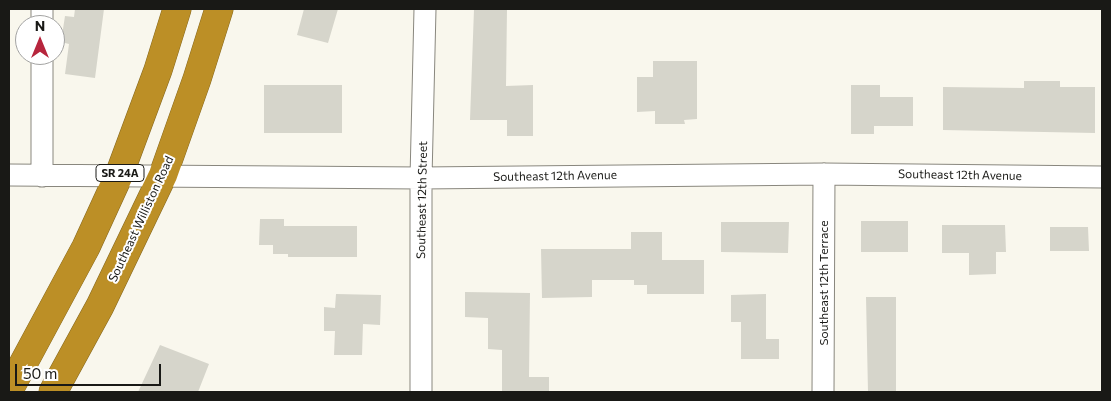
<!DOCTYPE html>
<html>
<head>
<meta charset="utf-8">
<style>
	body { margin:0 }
	#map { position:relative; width:1111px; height:401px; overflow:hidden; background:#f9f7ed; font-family:Commissioner,sans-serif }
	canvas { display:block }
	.frame { position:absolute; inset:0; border:10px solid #191916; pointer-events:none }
	.north { position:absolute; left:15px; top:15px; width:50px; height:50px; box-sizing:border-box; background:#fff; border:1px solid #a3a3a2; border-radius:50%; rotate:0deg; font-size:14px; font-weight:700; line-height:20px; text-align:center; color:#191916 }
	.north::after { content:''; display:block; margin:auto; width:18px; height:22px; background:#b7253d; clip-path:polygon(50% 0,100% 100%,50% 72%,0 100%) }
	.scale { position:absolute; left:15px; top:364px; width:146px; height:22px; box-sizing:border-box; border:2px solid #191916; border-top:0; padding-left:6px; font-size:15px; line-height:18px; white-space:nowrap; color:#191916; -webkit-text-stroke:4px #fff; paint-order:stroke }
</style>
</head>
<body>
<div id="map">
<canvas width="1111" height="401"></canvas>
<div class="frame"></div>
<div class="north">N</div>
<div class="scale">50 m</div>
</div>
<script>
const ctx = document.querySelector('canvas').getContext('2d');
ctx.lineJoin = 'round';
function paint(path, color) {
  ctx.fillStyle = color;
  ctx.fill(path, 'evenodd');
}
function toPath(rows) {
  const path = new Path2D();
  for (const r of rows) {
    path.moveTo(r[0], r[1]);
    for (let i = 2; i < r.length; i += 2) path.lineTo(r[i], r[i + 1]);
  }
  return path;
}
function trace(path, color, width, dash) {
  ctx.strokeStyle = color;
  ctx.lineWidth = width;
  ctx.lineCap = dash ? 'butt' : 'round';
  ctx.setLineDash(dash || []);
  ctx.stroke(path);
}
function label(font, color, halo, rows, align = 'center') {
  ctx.font = font + ' Commissioner,sans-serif';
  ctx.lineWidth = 4;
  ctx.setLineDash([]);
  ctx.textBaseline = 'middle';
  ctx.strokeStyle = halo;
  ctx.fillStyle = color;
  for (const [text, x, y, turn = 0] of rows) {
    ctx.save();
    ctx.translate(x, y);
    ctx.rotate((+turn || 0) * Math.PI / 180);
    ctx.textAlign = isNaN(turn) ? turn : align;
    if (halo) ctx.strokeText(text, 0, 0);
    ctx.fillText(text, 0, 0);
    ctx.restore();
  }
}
const building = toPath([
	[75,9,104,9,95,78,65,74,69,44,61,42,65,16,74,17],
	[304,9,338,9,328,43,297,35],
	[474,9,507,9,506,86,533,85,533,136,507,136,507,120,470,120],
	[653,61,697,61,697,119,684,120,685,124,655,124,655,111,637,112,637,77,653,77],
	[1024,81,1060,81,1060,87,1095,87,1095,133,943,130,943,87,1024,88],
	[264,85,342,85,342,133,264,133],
	[851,85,880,85,880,97,913,97,913,126,874,126,874,134,851,134],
	[260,219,284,219,284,226,357,226,357,257,288,257,288,254,273,254,273,245,259,245],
	[861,221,908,221,908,252,861,252],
	[721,222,789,222,788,253,721,252],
	[942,225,1005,225,1006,252,996,252,996,274,969,275,969,253,942,253],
	[1050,227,1088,227,1089,251,1050,251],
	[631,232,662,232,662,260,704,260,704,294,647,294,647,285,634,285,634,280,592,280,592,297,542,298,541,249,631,249],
	[465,292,530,293,529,377,549,377,549,392,502,392,502,350,488,349,488,318,465,317],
	[336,294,381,295,380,325,363,324,362,355,334,355,335,331,324,331,324,307,335,308],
	[766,294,766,339,779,339,779,359,741,359,741,322,731,322,731,295],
	[866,297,896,297,896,392,868,392],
	[160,345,209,364,198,392,138,392]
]);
const minor = toPath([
	[42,25,42,9],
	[9,175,421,178,824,174,1102,177],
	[42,176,42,55],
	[421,392,421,178,425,9],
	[823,392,824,174]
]);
const highway = toPath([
	[9,390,86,247,119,175,158,70,177,9],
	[53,392,100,306,163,175,197,79,219,9]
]);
const shields = [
	[120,173,48]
];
const shieldNames = [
	["SR 24A",120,173]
];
const streetNames = [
	["Southeast 12th Avenue",960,175,1],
	["Southeast 12th Avenue",555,176,-1],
	["Southeast 12th Street",422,200,-89],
	["Southeast Williston Road",141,219,-65],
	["Southeast 12th Terrace",824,283,-90]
];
paint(building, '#d6d5cb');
trace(minor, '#89877e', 23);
trace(highway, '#836620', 29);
trace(minor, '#fff', 21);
trace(highway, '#bc8f26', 28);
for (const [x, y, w] of shields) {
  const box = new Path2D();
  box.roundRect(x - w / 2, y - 8.5, w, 17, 4);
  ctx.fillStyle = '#fff';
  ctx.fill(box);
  trace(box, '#191916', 1);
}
label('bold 11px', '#191916', null, shieldNames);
label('12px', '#191916', '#fff', streetNames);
</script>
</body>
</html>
